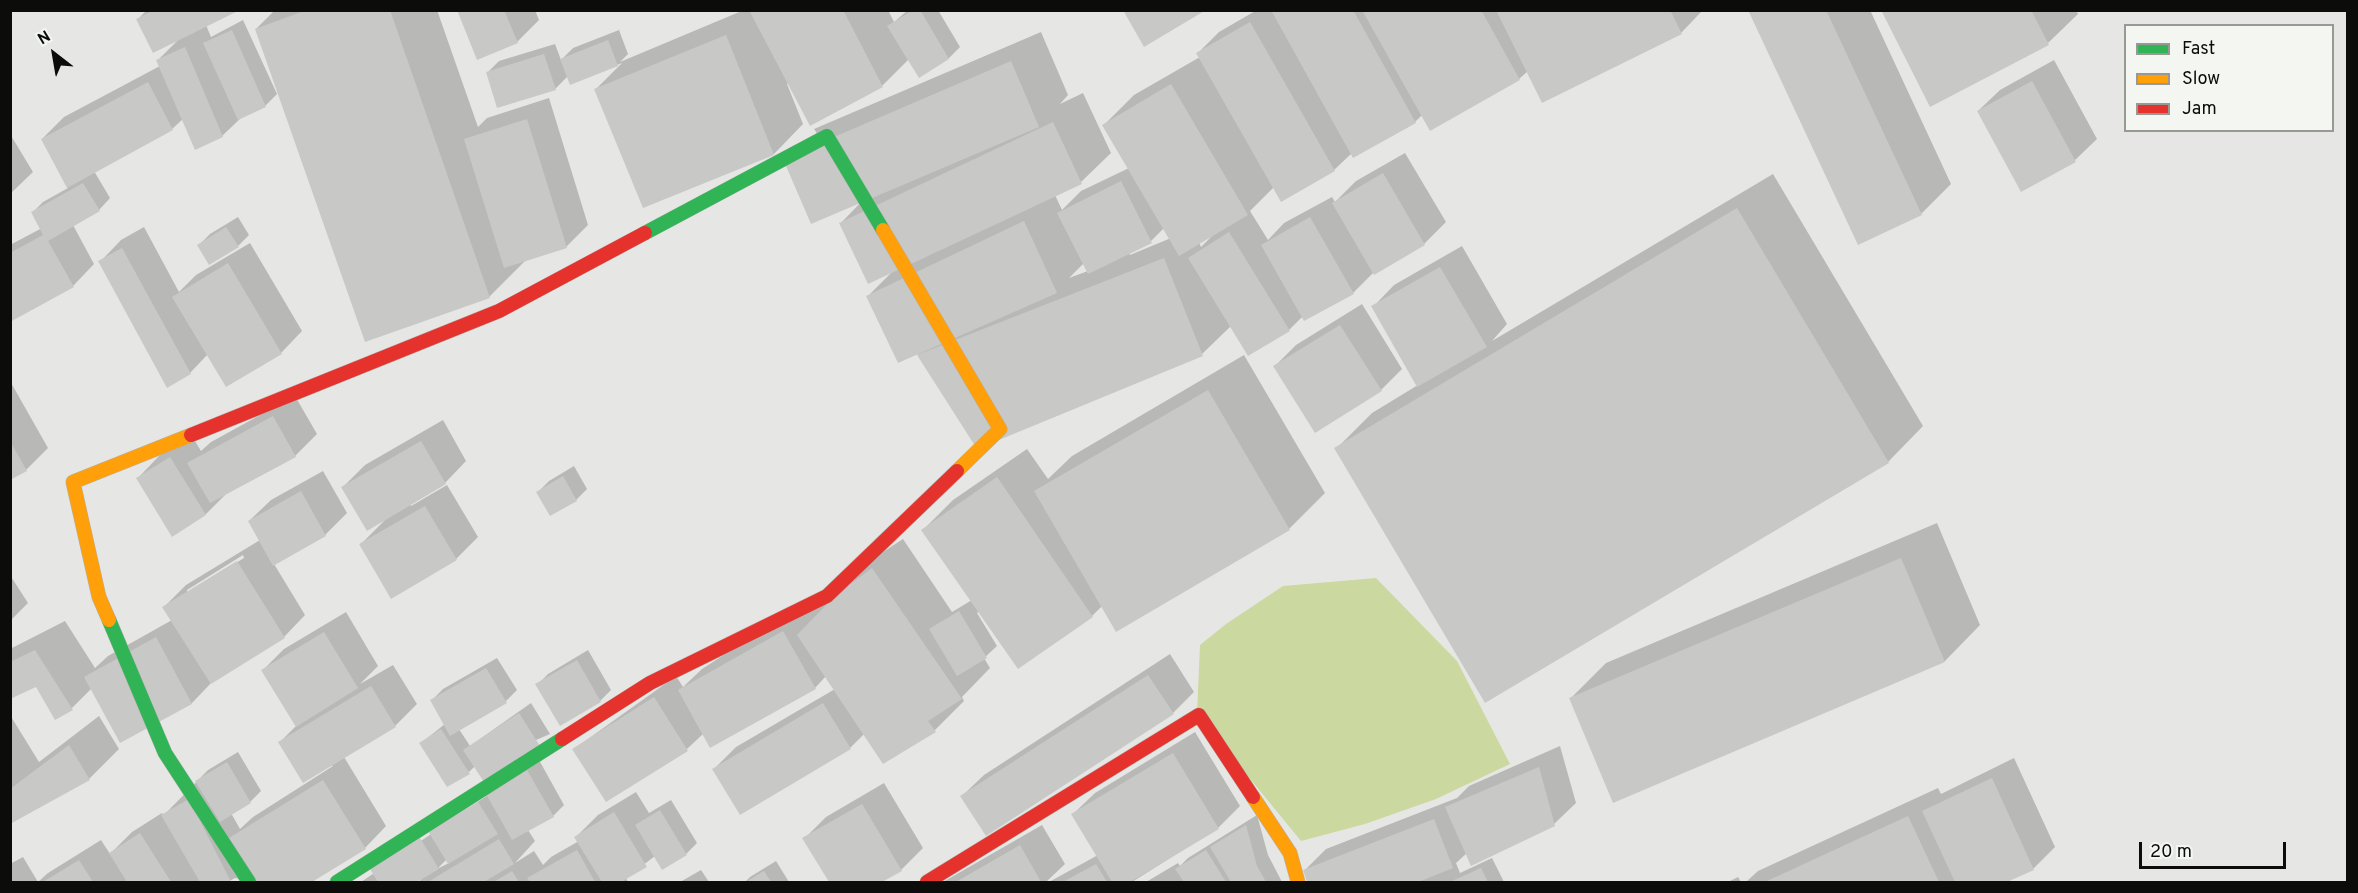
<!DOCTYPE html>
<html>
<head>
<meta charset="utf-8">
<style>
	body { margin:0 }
	#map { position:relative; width:2358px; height:893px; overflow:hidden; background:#e6e7e4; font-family:Overpass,sans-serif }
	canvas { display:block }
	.frame { position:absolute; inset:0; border:12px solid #0c0d0b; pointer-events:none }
	.legend { position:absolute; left:2124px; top:24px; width:210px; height:108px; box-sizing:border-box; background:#f4f6f1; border:2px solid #979995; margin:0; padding:8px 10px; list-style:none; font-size:18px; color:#0c0d0b }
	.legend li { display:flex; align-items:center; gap:12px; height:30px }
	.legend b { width:30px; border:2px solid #979995 }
	.north { position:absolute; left:24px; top:24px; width:60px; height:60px; -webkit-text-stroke:4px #f4f6f1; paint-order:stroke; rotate:329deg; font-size:16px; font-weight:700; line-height:24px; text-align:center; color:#0c0d0b }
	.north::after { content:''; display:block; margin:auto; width:21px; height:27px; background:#0c0d0b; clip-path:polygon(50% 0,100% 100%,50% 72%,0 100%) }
	.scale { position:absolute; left:2139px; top:842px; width:147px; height:27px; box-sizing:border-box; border:3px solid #0c0d0b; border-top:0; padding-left:8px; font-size:18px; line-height:21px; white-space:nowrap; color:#0c0d0b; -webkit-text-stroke:4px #f4f6f1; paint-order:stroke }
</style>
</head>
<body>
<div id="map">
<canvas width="2358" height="893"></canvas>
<div class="frame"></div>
<ul class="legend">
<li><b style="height:8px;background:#30b455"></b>Fast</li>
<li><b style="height:8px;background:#ff9f0a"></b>Slow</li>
<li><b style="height:8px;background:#e5322d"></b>Jam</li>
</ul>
<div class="north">N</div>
<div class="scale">20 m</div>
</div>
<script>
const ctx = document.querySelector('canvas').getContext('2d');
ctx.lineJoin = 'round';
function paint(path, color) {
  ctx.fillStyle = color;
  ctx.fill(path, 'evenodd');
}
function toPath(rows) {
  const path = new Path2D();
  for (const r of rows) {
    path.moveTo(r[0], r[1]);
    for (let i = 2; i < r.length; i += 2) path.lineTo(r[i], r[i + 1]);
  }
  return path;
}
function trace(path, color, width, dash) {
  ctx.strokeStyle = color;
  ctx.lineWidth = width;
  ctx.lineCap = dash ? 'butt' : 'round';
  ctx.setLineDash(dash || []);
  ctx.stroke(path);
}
const water = toPath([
	[1376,578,1457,661,1510,764,1436,799,1365,824,1301,841,1197,714,1200,645,1226,624,1283,586]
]);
const shadow = toPath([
	[147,10,236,10,206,25,211,37,243,20,277,94,265,106,242,117,222,136,183,119,172,129,94,171,110,198,99,210,73,225,94,264,73,286,10,320,10,245,42,228,32,213,43,202,68,188,42,139,64,117,160,66,158,60,178,40,138,19],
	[275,10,437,10,478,127,487,118,549,98,588,225,566,247,525,261,489,297,256,29],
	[459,10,535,10,539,20,517,42],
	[744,10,888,10,894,22,908,10,938,10,960,47,949,58,919,76,909,59,883,85,811,124,789,83,787,84,803,124,774,154,596,89,622,63,571,83,568,76,555,89,488,72,499,61,555,44,561,60,573,48,619,30,628,54,620,62],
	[1257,10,1703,10,1681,33,1528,71,1519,79,1422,115,1415,122,1352,153,1334,170,1274,187,1250,211,1268,240,1284,223,1332,197,1335,202,1356,181,1405,153,1446,222,1424,244,1374,272,1353,293,1303,316,1289,330,1231,326,1202,354,977,447,917,353,867,297,892,272,841,223,863,200,814,129,1041,32,1068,95,1060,104,1083,93,1111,153,1081,182,1055,195,1062,210,1081,191,1129,168,1104,125,1134,95,1200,57,1198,53,1219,32],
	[1164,228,1171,238,1130,255,1129,252,1151,241],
	[1212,236,1201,247,1199,242],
	[1084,263,1088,271,1069,278],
	[1749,10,1870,10,1951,184,1921,214,1859,243],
	[1882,10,2076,10,2078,14,2048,43],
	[2054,60,2097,139,2075,160,2022,190,1978,111,2000,90],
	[10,134,33,172,10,194],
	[1773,174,1923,426,1888,462,1336,449,1372,413,1418,385,1373,307,1394,285,1462,246,1507,324,1492,341],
	[238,217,249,235,238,246,199,245,210,234],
	[144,227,179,292,196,275,250,243,302,331,281,353,208,354,190,373,100,262,121,240],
	[1362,304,1402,369,1381,390,1275,366,1296,345],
	[1244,355,1325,493,1289,529,1103,605,1092,616,1018,667,980,611,977,613,997,646,984,658,990,668,962,697,964,701,935,730,865,733,850,748,714,769,736,747,835,689,826,676,815,688,704,733,687,749,606,800,574,749,676,676,683,687,702,669,903,539,952,612,972,600,923,530,953,500,1027,449,1048,479,1072,456],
	[10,381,48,448,26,470,10,478],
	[295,396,317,434,295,456,227,493,206,514,173,535,138,478,159,456,192,436,201,451,211,442],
	[443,420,466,461,445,483,410,503,411,506,447,485,478,537,456,559,361,544,386,519,343,487,365,465],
	[574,466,587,489,576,500,538,492,549,481],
	[323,471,347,513,325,535,274,564,305,615,284,637,213,681,192,703,121,741,92,688,72,708,55,718,36,685,10,697,10,649,65,621,95,668,108,656,172,620,164,607,186,585,260,540,249,521,271,500],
	[243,555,244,558,187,593,187,590],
	[1937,523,1980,625,1945,661,1570,699,1606,663],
	[10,575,28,603,10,621],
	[346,612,378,666,360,684,393,665,417,704,395,726,344,757,386,826,365,848,309,882,258,882,235,878,228,882,10,882,10,864,23,857,38,882,48,873,101,840,110,854,132,832,162,813,164,815,208,770,238,752,261,791,250,802,231,813,240,829,253,817,333,766,280,742,297,725,263,670,284,649],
	[588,650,611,690,600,701,537,685,548,674],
	[1170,654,1194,692,1173,713,962,796,984,775],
	[497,658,517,690,506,701,459,729,470,746,531,703,550,734,475,766,469,772,421,743,445,724,432,700,443,689],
	[10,715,39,762,99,716,119,749,89,779,10,822],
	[1195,732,1240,806,1218,828,1132,882,1049,882,1098,855,1073,814,1095,793],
	[1560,746,1576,803,1554,824,1467,853,1456,863,1460,873,1492,858,1504,882,1309,882,1304,871,1326,849,1457,798,1469,786],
	[2014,758,2055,847,2033,869,2004,882,1746,882,1758,871,1938,788,1941,794],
	[539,760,564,805,553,816,528,830,535,841,515,863,534,851,543,865,551,857,579,841,576,837,598,815,636,792,649,813,671,800,697,843,686,854,655,856,626,878,628,882,419,882,423,877,414,882,361,882],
	[447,859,449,863,439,868,439,867],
	[884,783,923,848,901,870,879,882,831,882,804,839,826,817],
	[1257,815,1268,855,1282,882,1146,882,1178,863,1180,866,1188,858],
	[1042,825,1065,864,1046,882,943,882],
	[776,861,789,882,745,882,750,877],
	[701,870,709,882,680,882],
	[1738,877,1741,882,1728,882]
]);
const building = toPath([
	[154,10,240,10,153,53,136,19],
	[307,10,390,10,490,298,365,342,255,29],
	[457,10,504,10,518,43,477,60],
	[749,10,843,10,883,87,810,126],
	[913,10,920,10,949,59,919,78,887,26],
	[1123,10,1206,10,1144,47],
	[1271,10,1353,10,1416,123,1353,158],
	[1362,10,1481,10,1520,80,1430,131],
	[1496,10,1670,10,1682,34,1542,103],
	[1748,10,1826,10,1922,215,1858,245],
	[1881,10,2031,10,2049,45,1930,107],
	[1250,22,1335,171,1281,202,1196,53],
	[232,30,266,107,238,120,203,43],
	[726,35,774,155,643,208,594,89],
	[608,40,618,66,570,85,560,59],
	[185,47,223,137,195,150,156,60],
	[544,54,556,90,497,108,486,72],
	[1011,61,1039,127,811,224,783,159],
	[2032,81,2076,162,2021,192,1977,111],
	[148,82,173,130,67,188,41,139],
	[1171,84,1248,215,1179,256,1102,125],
	[527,119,567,248,504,268,464,139],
	[1053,122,1082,184,868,284,839,223],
	[1383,173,1425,245,1374,275,1332,203],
	[1121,181,1152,243,1088,274,1057,213],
	[83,183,100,211,48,241,74,287,10,322,10,253,43,235,31,212],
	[1737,208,1889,463,1485,703,1334,448],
	[1310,217,1354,294,1304,321,1261,245],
	[1024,221,1057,293,898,363,866,296],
	[226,227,239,247,209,265,197,245],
	[1229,232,1290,331,1248,356,1188,258],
	[122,248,191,374,167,388,98,261],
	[1164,258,1203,356,977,449,917,355],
	[228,263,282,354,226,387,172,297],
	[1440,267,1487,347,1417,387,1371,306],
	[1340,325,1382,391,1315,433,1273,366],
	[1208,390,1290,530,1116,632,1034,491],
	[273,416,296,457,210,503,187,463],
	[10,441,27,471,10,480],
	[421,441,446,484,367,531,341,487],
	[170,457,206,515,172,537,136,478],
	[563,476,577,501,550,516,536,492],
	[997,477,1093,617,1018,669,921,530],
	[301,491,326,536,273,566,248,521],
	[425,506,457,560,391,599,359,544],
	[1901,558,1945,662,1613,803,1569,698],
	[237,561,285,638,211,684,162,607],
	[872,568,962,699,928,721,936,732,883,764,797,635,836,595],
	[959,611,987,658,957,676,929,629],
	[783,631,816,689,710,748,678,690],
	[324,632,358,688,296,727,261,670],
	[156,637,192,704,120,743,84,677],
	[35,650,73,710,55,720,36,687,10,699,10,662],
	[577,660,601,702,560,726,535,684],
	[486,668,507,703,450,736,430,700],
	[1148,675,1174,714,986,836,960,796],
	[371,686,396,727,303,783,278,742],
	[654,697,688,751,606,802,572,749],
	[823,703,851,749,740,815,712,769],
	[519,713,540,746,484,782,463,750],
	[441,729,470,774,447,787,419,743],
	[69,745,90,780,10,824,10,789],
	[1173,753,1219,829,1130,882,1112,882,1071,814],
	[227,762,251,803,220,822,195,781],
	[1539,767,1555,826,1471,866,1445,807],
	[527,770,554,817,512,840,486,794],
	[1992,778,2034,870,2007,882,1955,882,1922,811],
	[323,780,366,849,312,882,257,882,229,838],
	[189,799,231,882,200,882,161,815],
	[478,802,498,834,448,864,428,831],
	[862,804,902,871,882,882,829,882,802,838],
	[660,810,687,855,662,870,635,825],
	[614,812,647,867,621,882,602,882,574,837],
	[1908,816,1939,882,1765,882],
	[1434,819,1453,868,1418,882,1307,882,1303,870],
	[1246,825,1257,866,1266,882,1231,882,1210,847],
	[140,833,171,882,127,882,109,853],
	[420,838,439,869,417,882,378,882,370,869],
	[499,839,514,864,484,882,428,882],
	[1020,845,1041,882,956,882],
	[577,850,595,882,530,882,527,878],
	[1206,850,1226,882,1184,882,1175,869],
	[79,860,93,882,43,882],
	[1096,864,1107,882,1063,882],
	[1481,868,1488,882,1450,882],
	[512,871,519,882,494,882],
	[764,871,771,882,746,882]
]);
const fast = toPath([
	[645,233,827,136,883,230],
	[109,620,165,753,249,882],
	[337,882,562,739]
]);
const slow = toPath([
	[883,230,1000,429,957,471],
	[109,620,99,597,73,482,191,435],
	[1253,797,1290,853,1298,882]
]);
const jam = toPath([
	[191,435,499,311,645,233],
	[562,739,650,683,827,596,957,471],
	[927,882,1199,715,1253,797]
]);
paint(water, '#cbd9a0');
paint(shadow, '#0003');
paint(building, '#c8c9c7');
trace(fast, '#b2b3b0', 15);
trace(slow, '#b2b3b0', 15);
trace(jam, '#b2b3b0', 15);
trace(fast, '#30b455', 14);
trace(slow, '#ff9f0a', 14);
trace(jam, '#e5322d', 14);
</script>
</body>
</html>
